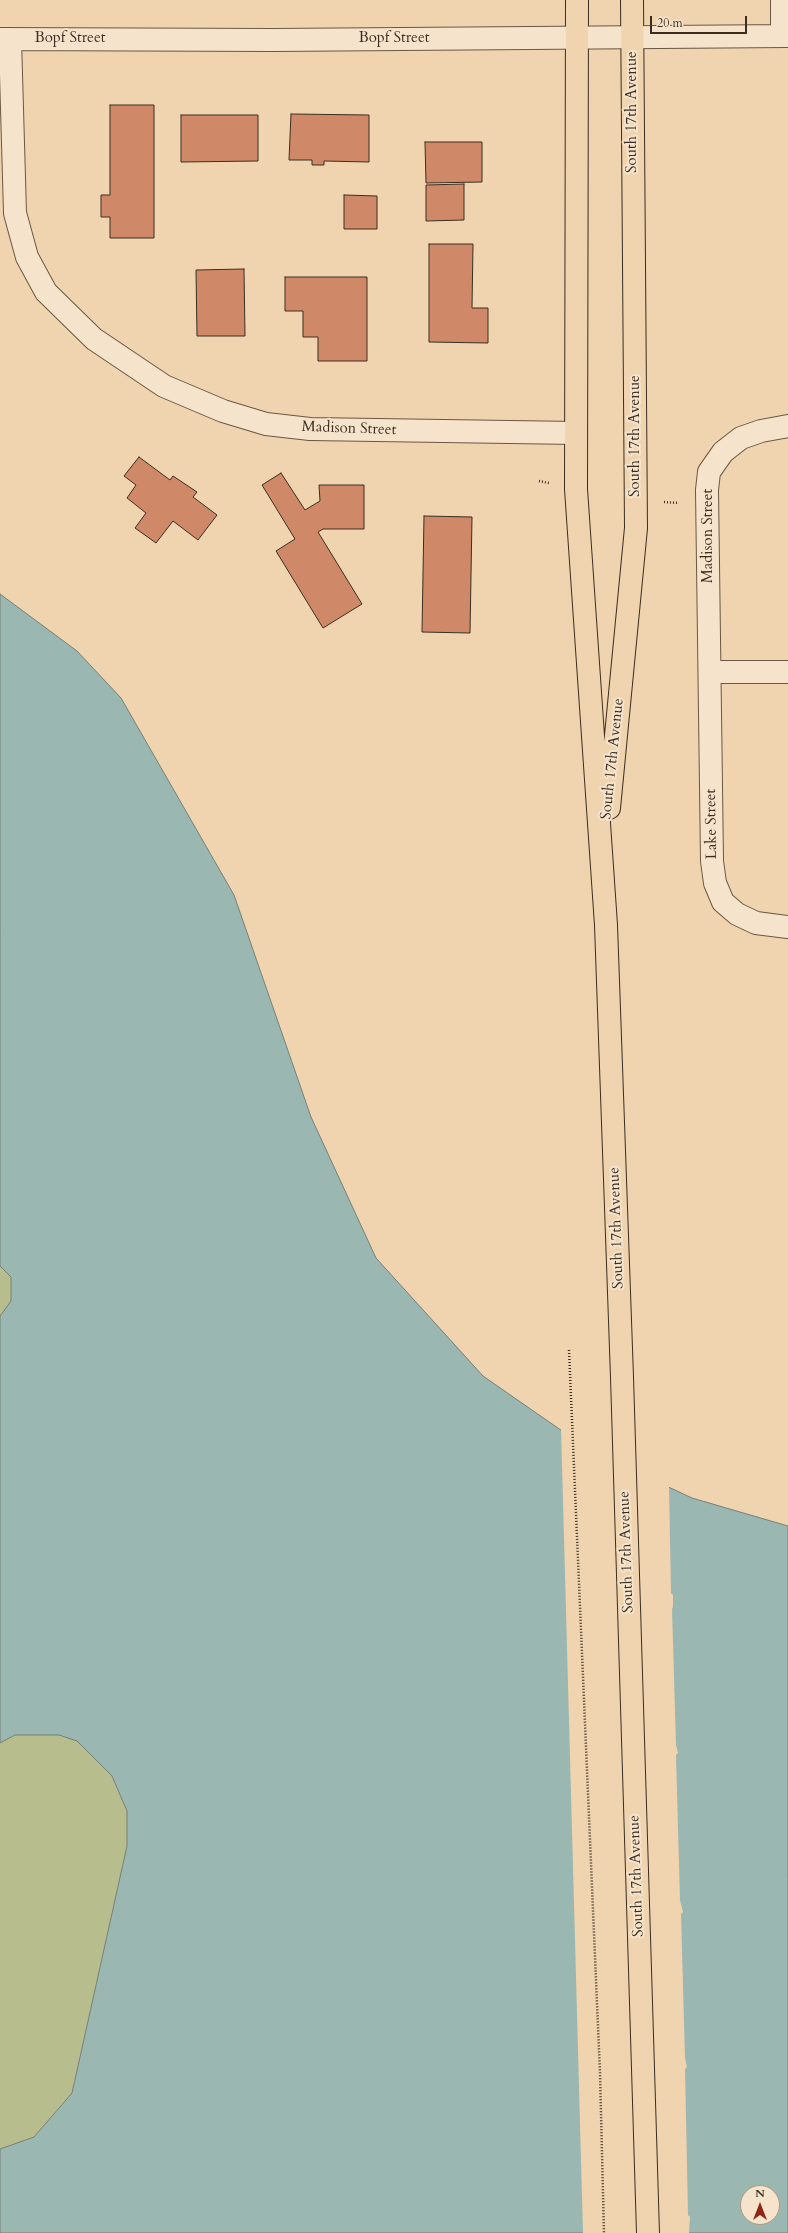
<!DOCTYPE html>
<html>
<head>
<meta charset="utf-8">
<style>
	body { margin:0 }
	#map { position:relative; width:788px; height:2233px; overflow:hidden; background:#efd4af; font-family:Cardo,serif }
	canvas { display:block }
	.north { position:absolute; left:740px; top:2185px; width:40px; height:40px; box-sizing:border-box; background:#f5e3cb; border:1px solid #ab9b87; border-radius:50%; rotate:0deg; font-size:11px; font-weight:700; line-height:16px; text-align:center; color:#3b2e21 }
	.north::after { content:''; display:block; margin:auto; width:14px; height:18px; background:#8f2418; clip-path:polygon(50% 0,100% 100%,50% 72%,0 100%) }
	.scale { position:absolute; left:650px; top:16px; width:97px; height:18px; box-sizing:border-box; border:2px solid #3b2e21; border-top:0; padding-left:5px; font-size:12px; line-height:14px; white-space:nowrap; color:#3b2e21; -webkit-text-stroke:3px #f5e3cb; paint-order:stroke }
</style>
</head>
<body>
<div id="map">
<canvas width="788" height="2233"></canvas>
<div class="north">N</div>
<div class="scale">20 m</div>
</div>
<script>
const ctx = document.querySelector('canvas').getContext('2d');
ctx.lineJoin = 'round';
function paint(path, color) {
  ctx.fillStyle = color;
  ctx.fill(path, 'evenodd');
}
function toPath(rows) {
  const path = new Path2D();
  for (const r of rows) {
    path.moveTo(r[0], r[1]);
    for (let i = 2; i < r.length; i += 2) path.lineTo(r[i], r[i + 1]);
  }
  return path;
}
function trace(path, color, width, dash) {
  ctx.strokeStyle = color;
  ctx.lineWidth = width;
  ctx.lineCap = dash ? 'butt' : 'round';
  ctx.setLineDash(dash || []);
  ctx.stroke(path);
}
function label(font, color, halo, rows, align = 'center') {
  ctx.font = font + ' Cardo,serif';
  ctx.lineWidth = 4;
  ctx.setLineDash([]);
  ctx.textBaseline = 'middle';
  ctx.strokeStyle = halo;
  ctx.fillStyle = color;
  for (const [text, x, y, turn = 0] of rows) {
    ctx.save();
    ctx.translate(x, y);
    ctx.rotate((+turn || 0) * Math.PI / 180);
    ctx.textAlign = isNaN(turn) ? turn : align;
    if (halo) ctx.strokeText(text, 0, 0);
    ctx.fillText(text, 0, 0);
    ctx.restore();
  }
}
const green = toPath([
	[0,1266,11,1277,11,1301,0,1316],
	[15,1735,59,1735,77,1741,112,1776,127,1811,127,1846,72,2093,34,2137,0,2149,0,1743]
]);
const water = toPath([
	[0,594,77,651,121,698,234,895,311,1117,376,1258,483,1376,591,1451,692,1498,788,1526,788,2233,0,2233,0,2149,34,2137,72,2093,127,1846,127,1811,112,1776,77,1741,59,1735,15,1735,0,1743,0,1316,11,1301,11,1277,0,1266,0,594],
	[748,2193,772,2193,772,2217,748,2217,748,2193]
]);
const pier = toPath([
	[561,1428,592,1449,669,1485,671,1593,673,1595,673,1607,672,1609,676,1745,678,1753,676,1755,680,1900,683,1912,681,1914,685,2058,687,2067,685,2069,688,2215,690,2217,689,2233,583,2233]
]);
const building = toPath([
	[110,105,154,105,154,238,110,238,110,217,101,217,101,195,110,195,110,105],
	[291,114,369,115,369,162,324,161,324,165,312,165,312,160,289,160,291,114],
	[181,115,258,115,258,161,181,162,181,115],
	[425,142,482,142,482,182,426,183,425,142],
	[464,184,464,220,426,221,426,185,464,184],
	[344,195,377,196,377,229,344,229,344,195],
	[429,244,473,244,472,308,488,308,488,343,429,342,429,244],
	[244,269,245,336,197,336,196,270,244,269],
	[285,277,367,277,367,361,318,361,318,337,303,337,303,311,285,311,285,277],
	[139,457,170,480,173,476,197,492,193,497,217,515,198,540,173,521,156,543,135,528,146,513,127,498,136,485,124,476,139,457],
	[281,473,305,510,320,501,319,485,364,485,364,529,323,529,318,532,362,604,323,628,276,551,295,539,262,485,281,473],
	[424,516,472,517,470,633,422,632,424,516]
]);
const path = toPath([
	[539,481,549,483],
	[664,502,679,503],
	[569,1350,600,2073,604,2233]
]);
const minor = toPath([
	[782,0,782,36],
	[0,39,273,40,788,36],
	[10,39,15,213,27,257,46,292,94,339,164,386,223,411,266,424,310,429,576,433],
	[788,426,761,431,741,438,723,452,709,472,707,490,712,861,715,883,723,902,737,914,756,923,788,927],
	[710,672,788,672]
]);
const major = toPath([
	[577,0,576,489,606,925,622,1377,648,2233],
	[609,808,636,528,632,0]
]);
const streetNames = [
	["Bopf Street",70,39],
	["Bopf Street",394,39],
	["South 17th Avenue",633,112,-90],
	["Madison Street",349,429,2],
	["South 17th Avenue",636,436,-90],
	["Madison Street",709,536,-90],
	["South 17th Avenue",613,759,-84],
	["Lake Street",712,824,-91],
	["South 17th Avenue",617,1228,-92],
	["South 17th Avenue",627,1552,-92],
	["South 17th Avenue",637,1876,-92]
];
paint(green, '#b7bd8c');
paint(water, '#9bb7b1');
trace(water, '#758077', 1);
paint(pier, '#efd4af');
paint(building, '#cf8868');
trace(building, '#3b2e21', 1);
trace(minor, '#685844', 24);
trace(major, '#3b2e21', 24);
trace(path, '#3b2e21', 2.5, [1, 2]);
trace(minor, '#f5e3cb', 22);
trace(major, '#efd4af', 22);
label('15px', '#3b2e21', '#f5e3cb', streetNames);
</script>
</body>
</html>
